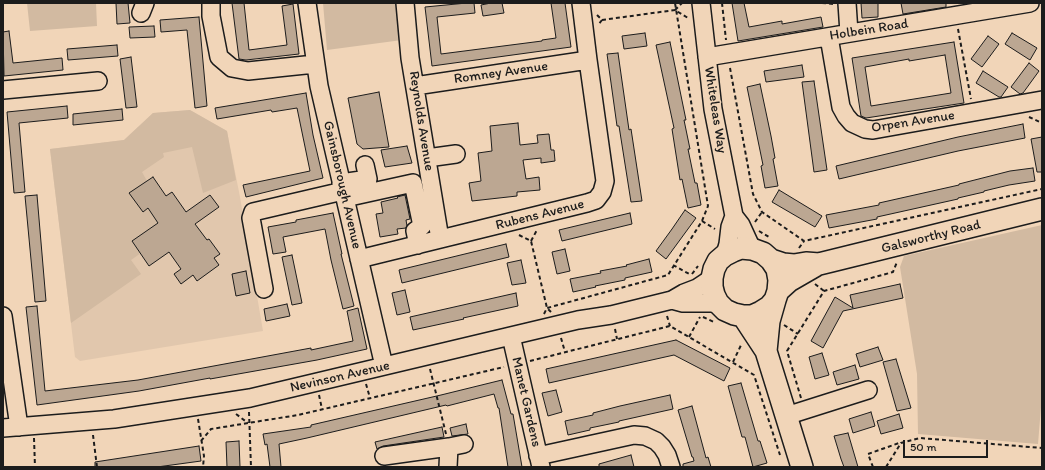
<!DOCTYPE html>
<html>
<head>
<meta charset="utf-8">
<style>
	body { margin:0 }
	#map { position:relative; width:1045px; height:470px; overflow:hidden; background:#f1d5b8; font-family:Itim,sans-serif }
	canvas { display:block }
	.frame { position:absolute; inset:0; border:4px solid #1c1c1c; pointer-events:none }
	.scale { position:absolute; left:903px; top:440px; width:85px; height:18px; box-sizing:border-box; border:2px solid #1c1c1c; border-top:0; padding-left:5px; font-size:12px; line-height:14px; white-space:nowrap; color:#1c1c1c; -webkit-text-stroke:3px #f1d5b8; paint-order:stroke }
</style>
</head>
<body>
<div id="map">
<canvas width="1045" height="470"></canvas>
<div class="frame"></div>
<div class="scale">50 m</div>
</div>
<script>
const ctx = document.querySelector('canvas').getContext('2d');
ctx.lineJoin = 'round';
function paint(path, color) {
  ctx.fillStyle = color;
  ctx.fill(path, 'evenodd');
}
function toPath(rows) {
  const path = new Path2D();
  for (const r of rows) {
    path.moveTo(r[0], r[1]);
    for (let i = 2; i < r.length; i += 2) path.lineTo(r[i], r[i + 1]);
  }
  return path;
}
function trace(path, color, width, dash) {
  ctx.strokeStyle = color;
  ctx.lineWidth = width;
  ctx.lineCap = dash ? 'butt' : 'round';
  ctx.setLineDash(dash || []);
  ctx.stroke(path);
}
function label(font, color, halo, rows, align = 'center') {
  ctx.font = font + ' Itim,sans-serif';
  ctx.lineWidth = 3;
  ctx.setLineDash([]);
  ctx.textBaseline = 'middle';
  ctx.strokeStyle = halo;
  ctx.fillStyle = color;
  for (const [text, x, y, turn = 0] of rows) {
    ctx.save();
    ctx.translate(x, y);
    ctx.rotate((+turn || 0) * Math.PI / 180);
    ctx.textAlign = isNaN(turn) ? turn : align;
    if (halo) ctx.strokeText(text, 0, 0);
    ctx.fillText(text, 0, 0);
    ctx.restore();
  }
}
const built = toPath([
	[190,110,227,131,240,197,263,331,80,361,75,357,50,149,124,140,153,113]
]);
const green = toPath([
	[27,3,96,3,97,26,30,31],
	[323,3,399,3,402,40,327,50],
	[190,110,227,131,236,180,203,193,192,147,163,153,164,157,142,172,147,181,130,193,143,212,148,208,158,223,141,253,131,260,141,274,71,323,50,149,124,140,153,113],
	[1042,225,1042,395,1038,444,918,434,917,374,900,267,904,256]
]);
const building = toPath([
	[116,3,128,3,130,23,117,24,116,3],
	[232,3,244,3,249,50,287,45,282,6,293,4,299,54,246,60,239,59,232,3],
	[467,3,474,3,475,13,437,17,441,54,542,41,542,40,556,38,551,3,565,3,571,47,432,66,425,7,467,3],
	[491,3,502,3,504,13,483,16,481,5,491,3],
	[732,3,744,3,749,27,782,21,782,24,821,17,823,27,738,41,732,3],
	[861,3,878,3,878,17,862,18,861,3],
	[901,3,946,3,946,7,903,14,901,3],
	[199,17,207,106,195,108,187,30,161,32,160,20,199,17],
	[154,26,155,37,130,38,129,27,154,26],
	[9,31,13,63,62,58,63,70,4,76,3,32,9,31],
	[645,33,647,46,624,49,622,36,645,33],
	[1012,33,1037,48,1030,60,1005,44,1012,33],
	[988,36,999,44,982,67,971,59,988,36],
	[670,42,686,120,684,120,690,149,688,149,695,183,697,183,701,205,688,208,682,179,680,180,672,129,674,128,656,45,670,42],
	[954,42,964,103,866,118,861,116,852,58,954,42],
	[945,55,951,93,871,106,865,67,909,59,909,61,945,55],
	[117,45,118,56,68,60,67,49,117,45],
	[618,53,629,130,631,129,642,201,631,202,619,126,617,126,607,54,618,53],
	[131,57,137,107,126,108,120,59,131,57],
	[1029,63,1039,71,1023,93,1020,94,1011,87,1029,63],
	[802,65,804,77,766,82,764,71,802,65],
	[983,71,1008,87,1001,97,999,97,976,83,983,71],
	[814,81,827,170,814,172,802,82,814,81],
	[760,84,771,136,775,158,773,159,778,186,765,188,761,166,763,165,747,87,760,84],
	[379,92,389,147,363,149,357,144,348,98,379,92],
	[306,93,313,135,323,178,246,197,243,185,310,171,297,108,272,112,271,110,217,119,215,108,306,93],
	[67,106,68,118,19,123,25,192,14,193,7,112,67,106],
	[122,109,123,120,73,125,73,114,122,109],
	[518,123,520,145,538,143,537,135,549,134,551,150,554,150,555,161,541,163,541,158,523,160,526,179,539,177,540,190,517,192,517,196,472,201,469,183,481,181,478,153,492,151,490,126,518,123],
	[1023,124,1025,138,958,151,839,179,836,166,958,137,1023,124],
	[1042,137,1042,172,1037,172,1031,139,1042,137],
	[407,146,412,163,385,167,381,150,407,146],
	[1033,168,1035,181,1009,185,984,191,984,192,958,198,958,199,877,217,877,219,829,228,826,215,879,205,879,203,959,185,959,184,1010,171,1033,168],
	[153,177,166,196,172,192,186,212,210,195,219,207,195,224,207,240,209,239,220,254,214,258,219,265,197,281,193,275,181,284,174,274,181,269,169,252,149,266,132,241,158,223,148,208,143,212,129,193,153,177],
	[779,190,822,216,815,227,772,202,779,190],
	[37,195,46,301,35,302,25,196,37,195],
	[405,195,410,219,406,220,407,226,406,228,397,229,398,234,380,237,376,214,383,213,381,202,398,198,397,197,405,195],
	[685,210,696,218,666,259,656,251,672,229,685,210],
	[333,213,342,254,341,254,354,306,343,309,331,260,325,229,283,237,286,252,273,254,268,227,296,222,296,220,333,213],
	[630,213,632,224,562,241,559,230,630,213],
	[506,244,509,257,402,283,399,270,506,244],
	[565,249,570,271,557,274,552,252,565,249],
	[292,255,302,303,292,305,282,257,292,255],
	[649,259,652,272,625,278,625,280,595,286,596,287,573,292,570,279,601,273,600,271,627,266,626,265,649,259],
	[521,260,526,283,512,285,507,263,521,260],
	[246,271,250,293,236,296,232,274,246,271],
	[900,284,903,298,843,311,823,348,811,341,835,297,853,308,850,295,900,284],
	[405,290,410,312,397,315,392,293,405,290],
	[516,293,518,306,463,318,464,319,413,330,410,317,516,293],
	[287,304,290,316,266,321,264,309,287,304],
	[37,306,45,391,138,380,311,348,311,350,353,341,347,311,358,308,367,349,317,360,210,379,210,378,139,391,37,405,26,307,37,306],
	[676,340,730,368,724,381,674,355,549,383,546,369,676,340],
	[878,347,883,360,860,367,856,354,878,347],
	[822,353,829,375,815,379,809,357,822,353],
	[896,359,911,408,897,411,883,362,896,359],
	[855,365,859,379,837,385,833,372,855,365],
	[502,380,511,414,513,414,522,467,508,467,499,408,498,408,494,394,447,406,446,405,307,438,279,444,281,467,270,467,267,444,265,445,263,434,311,427,311,425,441,395,502,380],
	[741,383,758,441,760,441,767,463,753,467,745,437,742,437,728,386,741,383],
	[556,390,562,412,548,416,542,393,556,390],
	[670,395,673,409,619,421,619,422,590,428,590,430,568,435,565,421,593,415,593,413,620,406,670,395],
	[692,406,706,458,708,457,711,467,683,467,683,464,694,461,693,457,692,457,678,410,692,406],
	[871,412,875,426,853,433,849,419,871,412],
	[899,414,903,428,881,434,877,421,899,414],
	[466,424,468,434,452,436,450,428,466,424],
	[442,427,444,437,383,446,377,449,375,442,442,427],
	[848,433,858,467,844,467,841,459,834,436,848,433],
	[239,441,240,467,227,467,226,442,239,441],
	[199,446,201,461,157,467,95,467,95,462,199,446],
	[631,455,634,467,599,467,599,464,631,455]
]);
const path = toPath([
	[722,3,726,40],
	[822,3,834,4],
	[675,10,682,3],
	[597,15,602,20,598,25],
	[602,20,675,10,688,18],
	[958,29,971,99],
	[730,68,753,194,762,212,804,241,1042,189],
	[1029,117,1042,123],
	[702,221,715,229],
	[755,222,762,212],
	[759,231,769,237],
	[519,235,531,241,547,308,551,312],
	[531,241,537,230],
	[799,248,804,241],
	[673,265,691,275],
	[692,274,698,266],
	[815,284,824,291],
	[544,314,547,308,668,275,702,221,708,206,675,3],
	[667,316,670,326],
	[703,317,714,322],
	[784,325,798,334],
	[615,329,617,339],
	[689,337,700,317],
	[561,338,565,352],
	[530,361,670,326,754,375,780,455],
	[733,362,742,343],
	[430,369,446,434],
	[366,384,370,398],
	[319,395,322,409],
	[801,398,787,351,824,291,893,272,897,262],
	[249,412,251,467],
	[236,414,248,423],
	[198,419,204,456,203,467],
	[93,435,97,467],
	[34,438,35,467],
	[201,441,211,429,298,415,504,367],
	[873,467,868,454,899,443],
	[886,467,901,443,920,438,1042,448]
]);
const minor = toPath([
	[211,3,211,16,219,57,232,68,248,71,315,64],
	[307,3,319,86,384,366],
	[405,3,410,58,440,239],
	[701,3,713,109,734,216,741,225,752,249],
	[847,3,849,33],
	[141,13,145,3],
	[829,37,841,107,846,116,852,123,865,129,873,130,1042,100],
	[707,57,1030,3],
	[415,86,588,60],
	[3,90,98,81],
	[427,158,456,154],
	[341,183,368,179,365,165],
	[345,198,413,183,422,226,415,231,418,245],
	[725,255,728,244,730,227,734,216],
	[359,259,587,203,596,200,602,192,605,181,588,60,581,3],
	[264,289,251,218,253,212,343,191],
	[672,300,683,303,718,303],
	[3,316,19,427],
	[511,336,541,467],
	[786,416,868,390],
	[3,428,114,419,250,398,578,320,611,315,672,300,684,293,697,288,712,278],
	[449,447,464,444],
	[384,456,449,447,448,467],
	[538,456,634,435,645,436,656,441,662,447,667,455,671,467]
]);
const major = toPath([
	[771,260,783,264,794,265,806,263,819,264,1042,209],
	[778,291,779,280,777,269,771,260,763,253,752,249,741,248,733,251,725,255,718,261,714,269,712,278,712,287,714,295,718,303,725,310,734,314,743,316,752,316,761,312,769,307,775,300,778,291,789,281,815,266],
	[743,316,766,351,802,467],
	[766,351,769,321,775,300]
]);
const streetNames = [
	["Holbein Road",869,30,-9],
	["Romney Avenue",501,73,-8],
	["Whiteleas Way",715,110,81],
	["Reynolds Avenue",421,121,81],
	["Orpen Avenue",913,122,-9],
	["Gainsborough Avenue",342,185,77],
	["Rubens Avenue",540,215,-14],
	["Galsworthy Road",931,237,-14],
	["Nevinson Avenue",340,377,-13],
	["Manet Gardens",526,402,77]
];
paint(built, '#e1c7ad');
paint(green, '#d2baa1');
paint(building, '#bca792');
trace(building, '#1c1c1c', 1);
trace(minor, '#1c1c1c', 20);
trace(major, '#1c1c1c', 24);
trace(path, '#1c1c1c', 2, [4, 3]);
trace(minor, '#f1d5b8', 17);
trace(major, '#f1d5b8', 21);
label('14px', '#1c1c1c', '#f1d5b8', streetNames);
</script>
</body>
</html>
